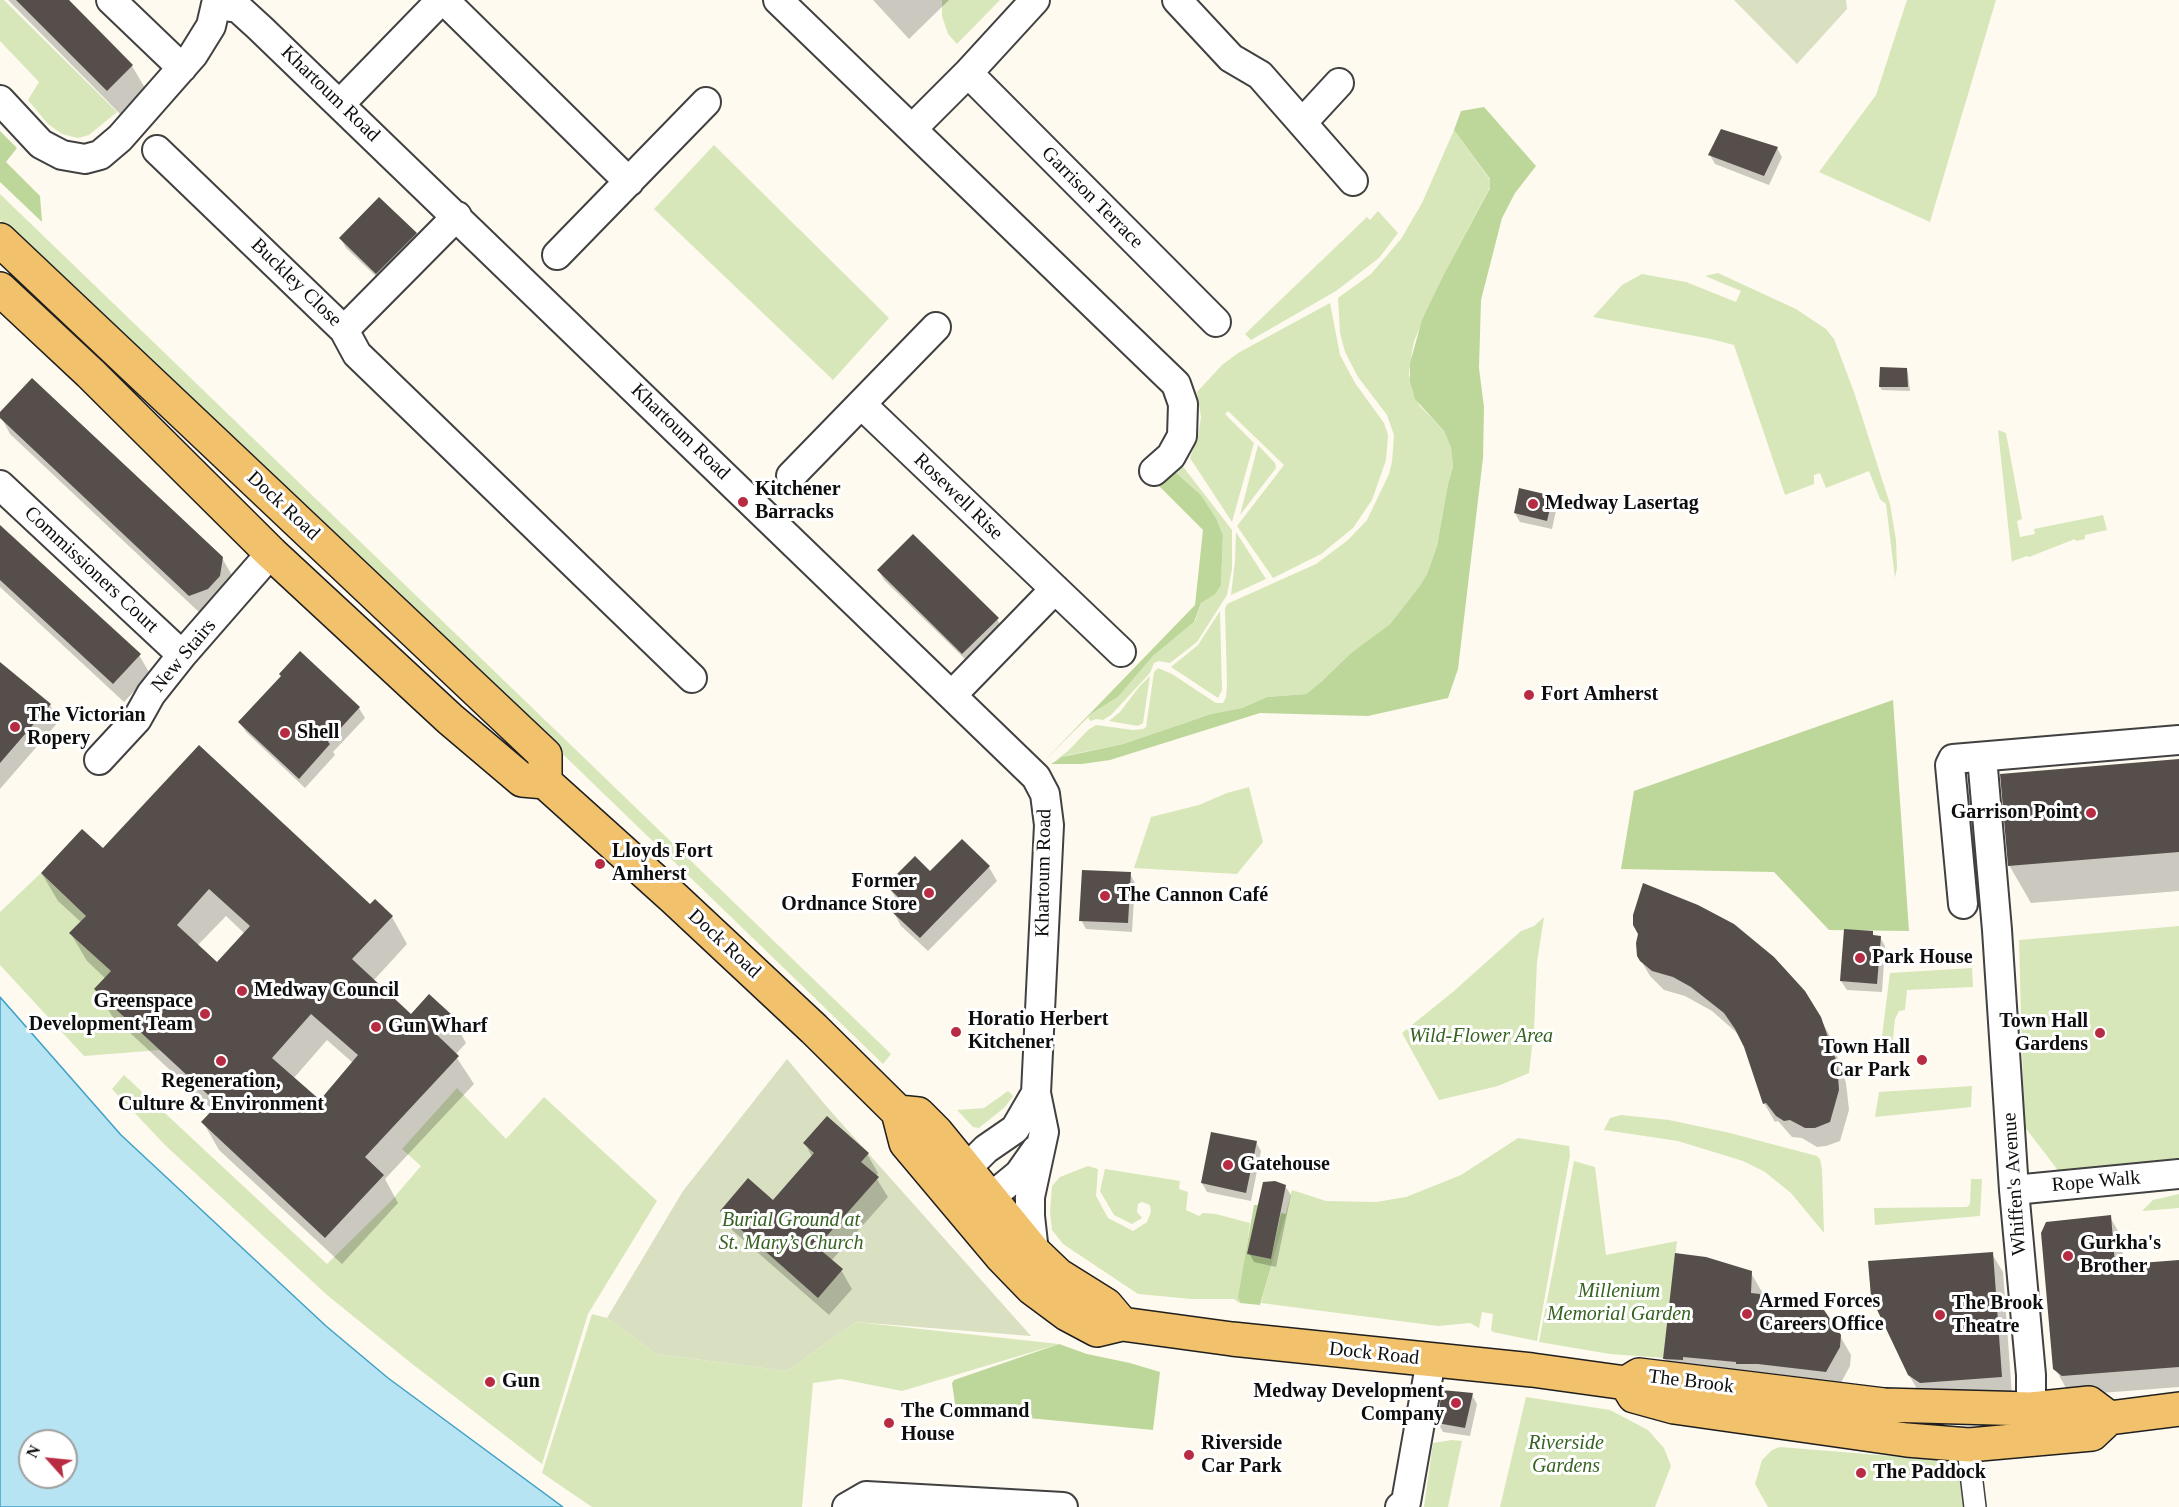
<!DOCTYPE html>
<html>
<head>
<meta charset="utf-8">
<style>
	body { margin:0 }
	#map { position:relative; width:2179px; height:1507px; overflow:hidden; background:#fefaef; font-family:Georgia,serif }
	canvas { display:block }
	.north { position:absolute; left:18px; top:1429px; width:60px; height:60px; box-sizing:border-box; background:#fff; border:2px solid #9f9f9f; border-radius:50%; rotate:297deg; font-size:16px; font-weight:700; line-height:24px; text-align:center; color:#0e0e0e }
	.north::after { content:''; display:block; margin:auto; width:21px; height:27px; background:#b82c43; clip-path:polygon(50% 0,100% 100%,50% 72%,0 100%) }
</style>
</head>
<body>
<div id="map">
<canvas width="2179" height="1507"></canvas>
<div class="north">N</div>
</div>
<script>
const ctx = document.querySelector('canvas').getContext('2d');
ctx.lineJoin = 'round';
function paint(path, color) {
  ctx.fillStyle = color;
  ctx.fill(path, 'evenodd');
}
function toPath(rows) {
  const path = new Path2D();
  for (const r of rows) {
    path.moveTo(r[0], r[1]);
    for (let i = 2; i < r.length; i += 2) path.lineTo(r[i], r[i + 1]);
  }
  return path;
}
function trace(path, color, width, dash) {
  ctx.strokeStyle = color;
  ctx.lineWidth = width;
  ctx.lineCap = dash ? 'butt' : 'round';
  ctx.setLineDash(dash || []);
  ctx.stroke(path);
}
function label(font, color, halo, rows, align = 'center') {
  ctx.font = font + ' Georgia,serif';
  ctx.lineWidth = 6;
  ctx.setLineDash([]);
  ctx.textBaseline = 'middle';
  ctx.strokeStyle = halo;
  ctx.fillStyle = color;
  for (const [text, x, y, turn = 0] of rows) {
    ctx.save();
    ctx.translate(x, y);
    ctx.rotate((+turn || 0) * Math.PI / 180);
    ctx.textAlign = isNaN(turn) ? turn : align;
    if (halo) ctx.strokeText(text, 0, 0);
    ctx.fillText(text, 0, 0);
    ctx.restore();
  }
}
const green = toPath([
	[0,0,4,0,117,112,89,135,78,138,62,134,48,124,28,100,39,82,0,41],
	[942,0,1000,0,957,44,948,34,942,16],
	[1907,0,1996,0,1930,222,1819,172,1876,95],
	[1454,130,1490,180,1491,185,1444,274,1414,341,1412,352,1409,374,1413,393,1420,406,1444,431,1451,448,1453,467,1448,484,1437,546,1427,574,1419,587,1390,624,1351,653,1321,682,1306,694,1267,697,1242,708,1211,714,1123,744,1069,755,1056,760,1068,751,1088,730,1096,725,1133,730,1143,729,1146,727,1154,672,1158,668,1172,674,1216,703,1223,703,1226,697,1227,684,1225,609,1227,604,1316,564,1348,540,1367,520,1389,474,1392,462,1394,435,1387,415,1358,377,1345,352,1340,333,1338,298,1371,274,1401,239,1422,203],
	[714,145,889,318,833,380,654,209],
	[0,194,891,1054,883,1064,297,497,0,220],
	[1378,211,1398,233,1379,258,1336,291,1251,340,1245,334,1367,217,1370,220],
	[1718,273,1796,309,1826,329,1834,339,1854,392,1890,504,1896,540,1897,568,1895,578,1886,504,1880,499,1869,471,1826,488,1820,473,1814,475,1814,484,1785,495,1734,345,1711,339,1593,317,1622,285,1642,274,1686,282,1736,302,1741,291,1705,276],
	[1330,303,1340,355,1355,383,1384,423,1388,435,1386,460,1372,500,1353,528,1321,554,1273,578,1237,526,1284,465,1228,411,1225,414,1254,443,1232,522,1190,458,1198,437,1201,417,1197,392,1222,365,1238,353],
	[1998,430,2006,433,2022,519,2017,521,2020,537,2035,534,2034,529,2103,515,2107,530,2085,535,2085,539,2076,541,2075,539,2029,557,2027,556,2013,561,2012,563],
	[1258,445,1275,463,1276,468,1240,515],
	[1181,464,1232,530,1232,569,1227,595,1197,642,1170,663,1159,661,1154,663,1150,673,1111,715,1103,720,1096,719,1091,721,1088,718,1091,714,1118,697,1153,656,1195,621,1201,603,1221,585,1223,535,1216,518,1201,495,1174,471],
	[1236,532,1266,579,1231,595,1235,561],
	[1220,611,1222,690,1218,698,1171,667,1198,645],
	[1150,676,1143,723,1138,726,1109,721,1120,712,1139,687],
	[1249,787,1263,842,1237,874,1134,868,1151,817,1199,805,1227,793],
	[41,873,86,916,70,933,111,971,160,1050,84,1056,0,965,0,912],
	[1544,917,1537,962,1534,1029,1529,1073,1498,1086,1439,1100,1402,1033,1454,991,1521,931,1534,926],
	[2179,926,2179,1158,2060,1173,2024,1126,2019,940],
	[1972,968,1973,987,1907,990,1905,1010,1899,1011,1895,1019,1892,1049,1888,1052,1880,1052,1890,973],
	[124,1075,327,1264,391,1201,421,1166,402,1149,457,1088,506,1139,544,1097,657,1201,588,1314,542,1464,411,1363,327,1295,166,1146,112,1089],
	[1972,1086,1971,1107,1875,1117,1879,1092],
	[1008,1091,1013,1096,1005,1107,979,1128,973,1127,957,1110,984,1108],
	[1621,1115,1669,1120,1730,1133,1817,1156,1820,1159,1822,1169,1824,1233,1791,1193,1765,1172,1743,1161,1678,1141,1604,1130,1610,1118],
	[1518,1138,1569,1146,1570,1155,1537,1341,1493,1332,1491,1330,1493,1314,1482,1312,1479,1328,1470,1323,1438,1326,1261,1303,1292,1190,1326,1201,1376,1202,1406,1197,1461,1175],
	[1574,1161,1595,1167,1606,1255,1677,1241,1664,1358,1610,1354,1539,1342],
	[1088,1166,1098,1169,1096,1196,1108,1218,1133,1231,1147,1222,1151,1212,1150,1205,1142,1202,1138,1204,1137,1212,1142,1218,1132,1224,1114,1215,1100,1191,1105,1169,1180,1181,1179,1189,1188,1192,1186,1210,1199,1216,1203,1213,1216,1214,1250,1223,1239,1303,1234,1299,1192,1299,1138,1294,1063,1244,1052,1230,1050,1212,1052,1186,1060,1177],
	[1971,1179,1982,1179,1980,1216,1875,1225,1874,1208,1967,1207,1970,1204],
	[2179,1194,2179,1208,2142,1211,2153,1200],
	[592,1314,607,1318,656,1354,787,1371,856,1322,1059,1344,902,1391,841,1379,813,1383,802,1507,592,1507,542,1473],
	[1526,1397,1610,1410,1648,1430,1664,1448,1671,1466,1655,1507,1500,1507],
	[1452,1440,1462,1441,1448,1507,1424,1507,1433,1443],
	[1780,1447,1965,1462,1964,1507,1768,1507,1755,1484,1762,1460,1772,1450]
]);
const forest = toPath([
	[1484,107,1536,166,1515,193,1502,218,1481,300,1479,368,1484,407,1483,458,1458,669,1448,698,1368,716,1260,713,1110,760,1082,764,1051,764,1062,757,1123,744,1211,714,1242,708,1267,697,1306,694,1321,682,1351,653,1390,624,1419,587,1427,574,1437,546,1448,484,1453,467,1451,448,1444,431,1415,399,1410,382,1410,363,1422,320,1444,274,1490,188,1490,179,1454,130,1461,111],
	[0,131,17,148,6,162,40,196,42,222,0,182],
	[1174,471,1201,495,1216,518,1223,535,1221,585,1215,594,1201,603,1194,622,1153,656,1118,697,1091,714,1045,760,1195,605,1203,530,1158,485],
	[1893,700,1909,931,1829,930,1774,872,1621,869,1634,791],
	[1254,1205,1258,1205,1249,1254,1271,1259,1281,1213,1286,1214,1260,1305,1240,1303,1238,1297],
	[1059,1344,1087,1354,1130,1363,1160,1372,1153,1430,956,1411,952,1383,954,1380]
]);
const cemetery = toPath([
	[1734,0,1846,0,1847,9,1797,64],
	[787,1059,827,1107,1031,1336,856,1322,787,1371,656,1354,607,1318,683,1191]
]);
const water = toPath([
	[0,997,121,1135,326,1326,388,1378,563,1507,0,1507,0,997],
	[30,1441,66,1441,66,1477,30,1477,30,1441]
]);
const shadow = toPath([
	[8,0,67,0,132,66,148,93,123,117],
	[873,0,949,0,909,39],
	[1777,148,1782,157,1769,185,1715,164,1710,155],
	[416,234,421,243,382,282,346,248,341,239],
	[1906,369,1908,373,1910,391,1882,390,1880,387],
	[0,415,222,558,233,577,201,614,10,434],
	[1552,497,1557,506,1552,529,1520,522,1515,513],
	[0,527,139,655,150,674,124,702,0,587],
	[879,571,997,619,1002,628,968,662,884,580],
	[300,653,359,708,365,718,333,752,335,755,305,788,246,732,240,723,282,677],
	[0,664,50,705,59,721,0,789],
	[2179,761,2179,891,2031,903,2009,865],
	[962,841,989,867,997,881,928,951,901,926,893,911,898,901,887,885,930,873],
	[103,850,370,906,392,917,407,944,373,981,411,1016,451,1016,466,1043,455,1055,474,1084,385,1179,398,1203,342,1264,219,1150,203,1122,214,1111,112,1016,96,989,106,979,87,961,71,934,82,923,58,901,42,874],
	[226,916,245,934,217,964,197,946],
	[327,1040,353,1063,320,1102,293,1079],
	[1130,874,1135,883,1132,932,1086,929,1081,920],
	[1872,933,1875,937,1880,937,1885,946,1882,992,1847,990,1841,981],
	[1639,957,1820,1018,1831,1038,1846,1083,1849,1110,1840,1141,1826,1146,1817,1147,1802,1138,1792,1137,1778,1121,1775,1122,1764,1103,1743,1041,1736,1032,1712,1011,1685,996,1664,990,1650,976],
	[1256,1142,1261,1151,1251,1201,1207,1192,1202,1183],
	[805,1143,867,1154,878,1173,875,1176,888,1197,831,1261,841,1270,852,1289,829,1315,732,1230,722,1211,773,1202,812,1157],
	[1285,1186,1291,1195,1276,1267,1254,1262,1249,1253],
	[2110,1217,2121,1236,2124,1266,2179,1262,2179,1387,2075,1395,2066,1388,2055,1368],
	[1992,1254,2003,1272,2012,1395,1920,1394,1909,1375],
	[1751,1273,1762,1292,1762,1299,1768,1311,1840,1336,1851,1355,1850,1366,1837,1390,1675,1377,1664,1358],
	[1472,1395,1477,1404,1470,1436,1443,1432,1438,1423]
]);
const building = toPath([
	[16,0,69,0,133,65,107,91],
	[1721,129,1778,147,1764,176,1708,155],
	[379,197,417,233,376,274,339,238],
	[1880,367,1907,368,1908,387,1879,387],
	[32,378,223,557,220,576,208,589,189,596,0,418,0,412],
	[1519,488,1553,496,1547,521,1514,513],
	[0,525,141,654,113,684,0,580],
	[913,534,999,618,962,654,877,570],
	[300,651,360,707,328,742,330,744,299,779,238,722,281,676,279,674],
	[0,662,51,704,0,763],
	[199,745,370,904,375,899,393,916,352,959,411,1014,429,994,452,1015,435,1033,459,1056,365,1157,384,1175,325,1238,201,1122,218,1104,94,989,111,971,69,933,86,916,41,873,82,829,103,848],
	[209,889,250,926,217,962,177,925],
	[311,1014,358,1055,320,1100,272,1058],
	[2179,759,2179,852,2008,866,2000,774],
	[962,839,990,866,920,938,891,911,898,897,886,885,915,856,930,871],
	[1082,870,1131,872,1128,923,1079,921],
	[1643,883,1698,905,1734,924,1774,957,1805,991,1821,1017,1837,1063,1839,1090,1830,1122,1815,1128,1805,1128,1790,1120,1784,1121,1776,1116,1766,1103,1763,1104,1744,1047,1735,1029,1724,1013,1691,987,1673,977,1652,971,1640,961,1637,956,1636,943,1638,934,1633,925,1633,915],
	[1844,929,1873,931,1873,935,1881,936,1877,984,1840,981],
	[827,1116,869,1153,861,1162,879,1177,817,1247,843,1269,818,1298,720,1211,748,1178,773,1200,814,1153,803,1143],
	[1211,1132,1257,1141,1246,1193,1201,1183],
	[1275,1181,1286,1185,1271,1259,1247,1254,1263,1182],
	[2111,1215,2115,1265,2179,1260,2179,1367,2062,1376,2053,1369,2041,1233,2046,1222],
	[1993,1252,2002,1377,1920,1383,1908,1375,1871,1297,1868,1261],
	[1675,1253,1706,1257,1752,1271,1751,1293,1760,1294,1760,1306,1766,1307,1766,1309,1824,1310,1841,1335,1840,1347,1826,1372,1758,1364,1736,1364,1736,1362,1683,1357,1683,1360,1663,1359],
	[1442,1390,1473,1393,1465,1428,1437,1423]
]);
const pedestrian = toPath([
	[1969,1457,1975,1507]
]);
const minor = toPath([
	[111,0,182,68],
	[444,0,629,182],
	[778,0,1176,384,1183,404,1182,436,1171,456,1154,471],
	[1177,0,1231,58,1260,75,1353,181],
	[216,5,238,8,260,28,1036,777,1045,794,1049,825,1036,1093,1044,1132,1030,1197,1030,1216,1034,1252],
	[968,73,1216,322],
	[0,100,41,144,62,155,85,159,100,155,120,138,193,55,211,26,217,0],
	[340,104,441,0],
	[1303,122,1339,83],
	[912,129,968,73,1035,0],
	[157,150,344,330,457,216],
	[557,255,706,102],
	[344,330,357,354,692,678],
	[861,404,1121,652],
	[791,476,936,327],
	[0,485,182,655],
	[952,695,1055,589],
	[1982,757,1997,930,2014,1190,2031,1375,2031,1431],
	[99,760,137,719,151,694,182,655,271,553],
	[1963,904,1950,765,1953,759,2179,740],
	[1036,1150,1019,1174,991,1197,955,1199,966,1169,986,1149,1015,1129,1036,1093],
	[2014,1190,2179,1174],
	[847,1507,866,1496,1063,1507],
	[1400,1507,1406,1502,1431,1360]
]);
const primary = toPath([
	[0,240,545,755,545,782],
	[0,289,90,373,271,553,450,719,522,780,545,782,675,899,814,1029,898,1112,906,1143,1001,1256,1032,1288,1067,1314,1097,1330,1122,1324,1232,1339,1532,1370,1626,1383],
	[898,1112,918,1114,936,1132,1034,1252,1058,1275,1106,1305,1122,1324],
	[1626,1383,1634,1396,1674,1407,1907,1440,1969,1445,2092,1434,2109,1418,2179,1409],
	[1626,1383,1639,1375,1884,1405,2031,1409,2089,1403,2109,1418]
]);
const markers = [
	[743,502,6,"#b82c43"],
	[1533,504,6,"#b82c43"],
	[1529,695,6,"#b82c43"],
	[15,727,6,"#b82c43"],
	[285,733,6,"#b82c43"],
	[2091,813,6,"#b82c43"],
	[600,864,6,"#b82c43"],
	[929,893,6,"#b82c43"],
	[1105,896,6,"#b82c43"],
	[1860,958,6,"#b82c43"],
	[242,991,6,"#b82c43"],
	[205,1014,6,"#b82c43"],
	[376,1027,6,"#b82c43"],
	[956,1032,6,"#b82c43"],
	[2100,1033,6,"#b82c43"],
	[1922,1060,6,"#b82c43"],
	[221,1061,6,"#b82c43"],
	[1228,1165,6,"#b82c43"],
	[2068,1256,6,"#b82c43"],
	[1747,1314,6,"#b82c43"],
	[1940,1315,6,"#b82c43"],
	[490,1382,6,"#b82c43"],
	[1456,1403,6,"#b82c43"],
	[889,1423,6,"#b82c43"],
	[1189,1455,6,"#b82c43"],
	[1861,1473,6,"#b82c43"]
];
const streetNames = [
	["Khartoum Road",330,94,44],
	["Garrison Terrace",1092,198,45],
	["Buckley Close",296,283,44],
	["Khartoum Road",680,432,44],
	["Rosewell Rise",958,497,44],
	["Dock Road",283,506,43],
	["Commissioners Court",91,570,43],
	["New Stairs",184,656,-50],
	["Khartoum Road",1044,873,-89],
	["Dock Road",724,944,43],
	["Rope Walk",2096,1182,-5],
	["Whiffen's Avenue",2015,1184,-94],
	["Dock Road",1374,1354,6],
	["The Brook",1691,1382,7]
];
const poiNames = [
	["Kitchener",755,490],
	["Barracks",755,513],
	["Medway Lasertag",1545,504],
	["Fort Amherst",1541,695],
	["The Victorian",27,716],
	["Ropery",27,739],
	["Shell",297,733],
	["Garrison Point",2079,813,"right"],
	["Lloyds Fort",612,852],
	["Amherst",612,875],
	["Former",917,882,"right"],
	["Ordnance Store",917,905,"right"],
	["The Cannon Café",1117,896],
	["Park House",1872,958],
	["Medway Council",254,991],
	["Greenspace",193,1002,"right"],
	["Development Team",193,1025,"right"],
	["Horatio Herbert",968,1020],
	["Kitchener",968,1043],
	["Town Hall",2088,1022,"right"],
	["Gardens",2088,1045,"right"],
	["Gun Wharf",388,1027],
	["Town Hall",1910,1048,"right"],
	["Car Park",1910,1071,"right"],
	["Regeneration,",221,1082,"center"],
	["Culture & Environment",221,1105,"center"],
	["Gatehouse",1240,1165],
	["Gurkha's",2080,1244],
	["Brother",2080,1267],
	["Armed Forces",1759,1302],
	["Careers Office",1759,1325],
	["The Brook",1952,1304],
	["Theatre",1952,1327],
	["Gun",502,1382],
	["Medway Development",1444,1392,"right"],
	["Company",1444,1415,"right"],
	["The Command",901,1412],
	["House",901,1435],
	["Riverside",1201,1444],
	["Car Park",1201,1467],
	["The Paddock",1873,1473]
];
const parkNames = [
	["Wild-Flower Area",1481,1037],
	["Burial Ground at",791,1221],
	["St. Mary’s Church",791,1244],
	["Millenium",1619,1292],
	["Memorial Garden",1619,1315],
	["Riverside",1566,1444],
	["Gardens",1566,1467]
];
paint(green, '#d7e7ba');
paint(forest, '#bdd79a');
paint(cemetery, '#d9dfc1');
paint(water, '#b6e4f3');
trace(water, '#40a1c7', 1.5);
paint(shadow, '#0003');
paint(building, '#564e4b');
trace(pedestrian, '#414141', 24);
trace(minor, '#414141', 32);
trace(primary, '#1f1f1f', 36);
trace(pedestrian, '#fff', 21);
trace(minor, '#fff', 28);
trace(primary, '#f2c16b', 33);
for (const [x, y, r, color] of markers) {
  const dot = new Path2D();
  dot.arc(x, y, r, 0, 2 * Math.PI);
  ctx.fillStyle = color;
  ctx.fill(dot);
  trace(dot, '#fff', 2);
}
label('20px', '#0e0e0e', '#fff', streetNames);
label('bold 20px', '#0e0e0e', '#fff', poiNames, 'left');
label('italic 20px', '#366321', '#fff', parkNames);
</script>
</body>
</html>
